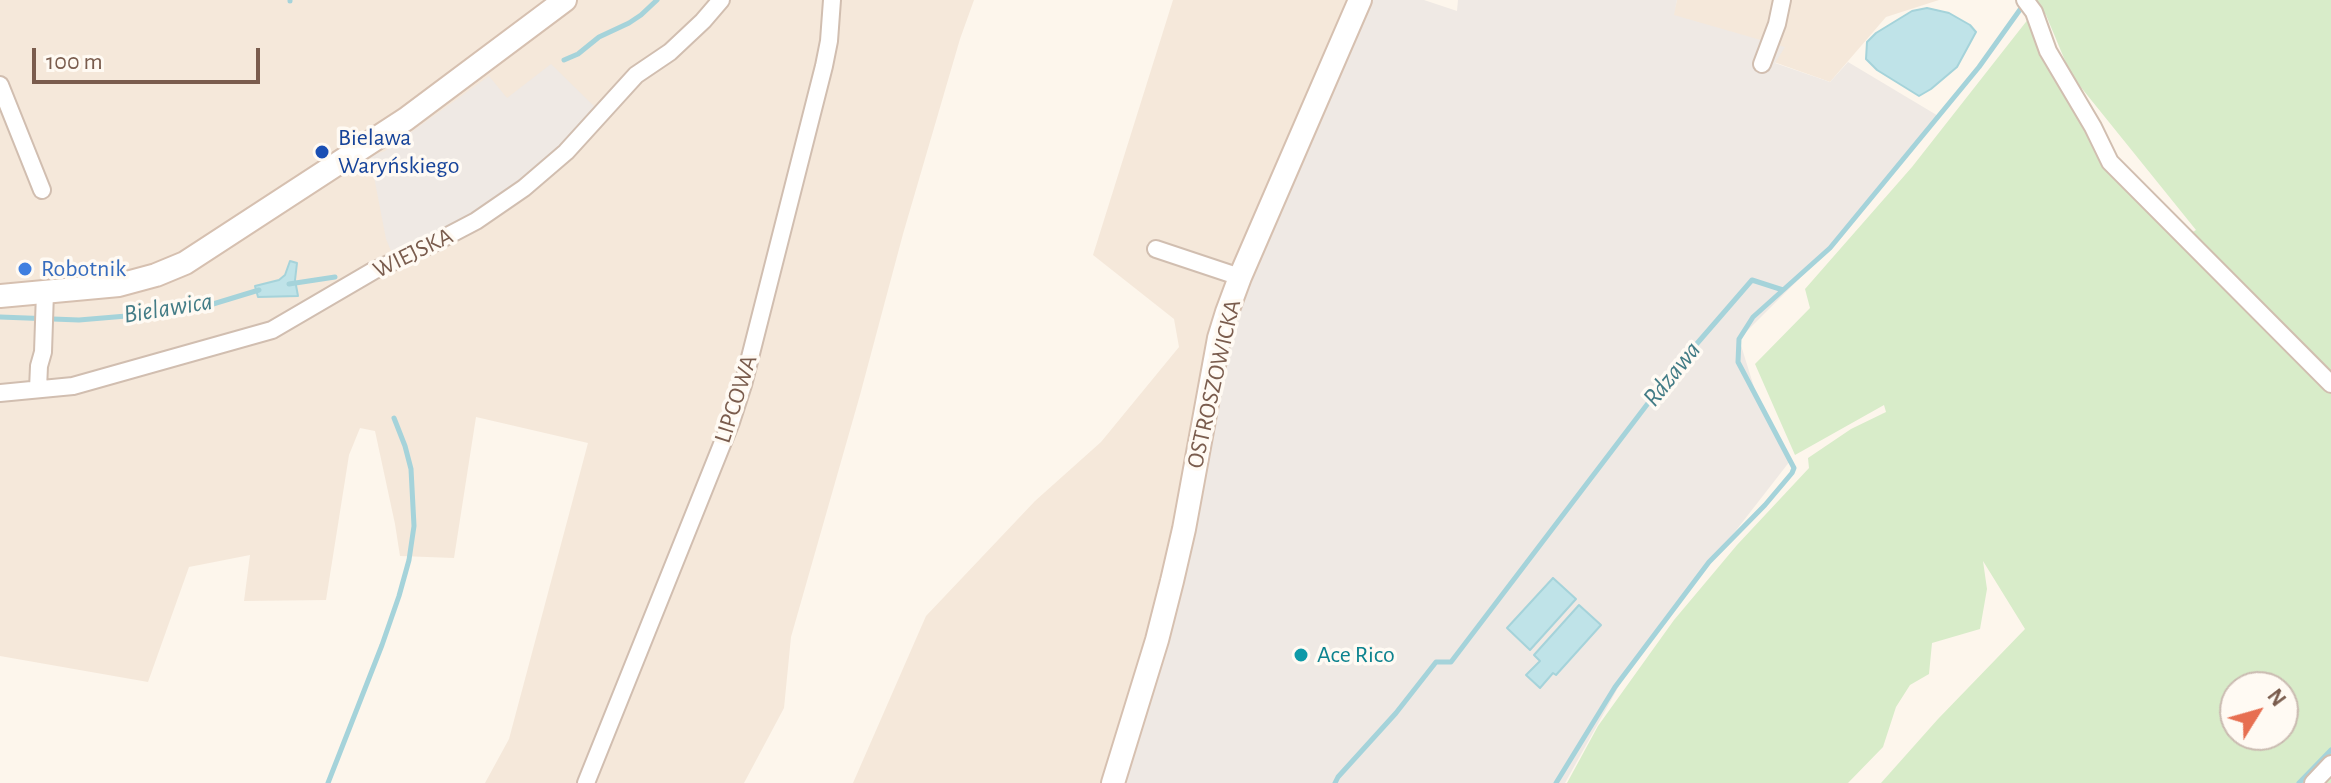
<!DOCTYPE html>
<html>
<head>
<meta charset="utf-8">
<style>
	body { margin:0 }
	#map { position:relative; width:2331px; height:783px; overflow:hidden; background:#fdf6ec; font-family:"Alegreya Sans",sans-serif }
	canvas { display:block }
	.north { position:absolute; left:2219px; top:671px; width:80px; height:80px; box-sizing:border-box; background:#fffaf3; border:2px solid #cabbb1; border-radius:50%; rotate:53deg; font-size:22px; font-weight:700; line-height:32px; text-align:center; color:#7a5c4d }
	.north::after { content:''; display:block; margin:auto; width:28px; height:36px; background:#e76f51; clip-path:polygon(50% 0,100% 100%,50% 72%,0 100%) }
	.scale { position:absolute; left:32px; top:48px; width:228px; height:36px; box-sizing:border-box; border:4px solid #7a5c4d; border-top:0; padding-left:10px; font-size:24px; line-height:28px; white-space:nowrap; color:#7a5c4d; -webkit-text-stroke:6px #fffaf3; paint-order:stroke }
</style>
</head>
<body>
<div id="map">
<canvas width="2331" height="783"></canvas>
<div class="north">N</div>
<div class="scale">100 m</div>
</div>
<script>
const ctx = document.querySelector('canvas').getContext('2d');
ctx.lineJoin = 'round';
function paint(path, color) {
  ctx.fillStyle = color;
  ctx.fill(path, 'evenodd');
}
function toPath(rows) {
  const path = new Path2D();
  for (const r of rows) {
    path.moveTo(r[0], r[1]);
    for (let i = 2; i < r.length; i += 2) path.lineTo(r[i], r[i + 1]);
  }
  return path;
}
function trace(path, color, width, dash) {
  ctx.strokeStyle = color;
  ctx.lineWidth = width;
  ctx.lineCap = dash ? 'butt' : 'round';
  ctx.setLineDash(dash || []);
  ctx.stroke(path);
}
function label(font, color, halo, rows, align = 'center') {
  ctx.font = font + ' "Alegreya Sans",sans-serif';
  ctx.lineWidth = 7;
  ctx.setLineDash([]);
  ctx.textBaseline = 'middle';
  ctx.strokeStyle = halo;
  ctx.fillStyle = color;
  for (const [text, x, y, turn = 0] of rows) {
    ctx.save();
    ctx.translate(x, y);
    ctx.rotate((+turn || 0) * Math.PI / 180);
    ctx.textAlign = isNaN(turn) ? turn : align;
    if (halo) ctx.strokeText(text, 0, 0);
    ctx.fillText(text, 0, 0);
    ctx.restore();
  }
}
const residential = toPath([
	[0,0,974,0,960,39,903,234,860,395,791,637,784,708,744,783,485,783,509,739,588,443,476,417,454,558,400,556,395,524,375,431,360,428,349,455,326,600,244,601,250,555,189,567,148,682,0,656],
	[1173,0,1371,0,1350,22,1112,783,853,783,926,616,1035,501,1101,442,1179,347,1174,319,1093,255],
	[1677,0,1939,0,1886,17,1830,82,1670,25]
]);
const industrial = toPath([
	[1371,0,1424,0,1457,11,1458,0,1677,0,1674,15,1785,47,1775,63,1830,82,1848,62,1940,117,1830,248,1739,339,1759,403,1790,461,1629,668,1565,783,1113,783,1157,640,1209,337,1351,22],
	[551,64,597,109,553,159,473,217,391,251,386,239,370,156,385,151,489,76,507,98]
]);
const green = toPath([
	[2034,0,2331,0,2331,783,1881,783,1938,719,2025,629,1983,561,1987,589,1980,629,1932,643,1929,674,1910,685,1896,707,1883,747,1848,783,1567,783,1598,726,1674,620,1737,545,1809,468,1808,458,1851,429,1886,412,1884,405,1795,455,1755,364,1810,308,1805,289,1912,167,2029,18,2102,149,2183,238,2196,230,2071,75,2046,15],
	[2235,687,2283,687,2283,735,2235,735]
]);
const water = toPath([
	[1927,8,1949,13,1970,25,1976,32,1957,67,1931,89,1919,96,1877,70,1866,59,1867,42,1876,33,1912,11,1927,8],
	[290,261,297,263,295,280,298,296,258,297,255,286,279,280,285,275,290,261],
	[1553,578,1576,599,1530,650,1507,628,1553,578],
	[1579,605,1601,625,1556,675,1553,673,1540,688,1526,675,1540,661,1534,655,1579,605]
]);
const stream = toPath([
	[290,0,290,1],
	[564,60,578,54,599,37,629,23,641,15,657,0],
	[289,284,335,277],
	[0,317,79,320,162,313,184,306,213,304,259,290],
	[328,783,382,645,399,596,409,560,414,526,411,469,405,446,394,418],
	[1335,783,1338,777,1396,713,1436,662,1451,662,1668,377,1752,280,1783,290],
	[1556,783,1615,687,1709,562,1765,505,1792,473,1794,468,1738,362,1739,339,1753,317,1830,248,1979,67,2024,4],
	[2299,783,2331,750]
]);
const street = toPath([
	[2025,0,2034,12,2048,51,2093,127,2110,162,2331,384],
	[1762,64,1777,24,1782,0],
	[0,85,42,190],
	[1156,249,1240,277],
	[38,389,39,366,43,352,45,292],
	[0,393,73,386,272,330,373,271,434,243,476,221,524,188,566,152,636,75,670,52,703,21,721,0],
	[586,783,731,422,743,385,824,66,829,41,832,0],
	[2313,783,2331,764]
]);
const secondary = toPath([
	[0,296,119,285,156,275,185,263,406,119,565,0],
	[1113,783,1157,640,1172,581,1184,529,1219,338,1227,312,1240,277,1360,0]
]);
const markers = [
	[322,152,8,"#1a4fb4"],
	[25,269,8,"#3f7fe0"],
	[1301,655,8,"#0f9aa8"]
];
const transitNames = [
	["Bielawa",338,138],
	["Waryńskiego",338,166]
];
const streetNames = [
	["WIEJSKA",413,253,-26],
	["OSTROSZOWICKA",1214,384,-77],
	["LIPCOWA",736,399,-72]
];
const shopNames = [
	["Robotnik",41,269]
];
const cultureNames = [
	["Ace Rico",1317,655]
];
const waterNames = [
	["Bielawica",168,308,-9],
	["Rdzawa",1672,374,-51]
];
paint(residential, '#f5e8da');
paint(industrial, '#efe9e4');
paint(green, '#d8ecc9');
paint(water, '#bfe3e8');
trace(water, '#a5d3da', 2);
trace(stream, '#a5d3da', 5);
trace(street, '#d1beb0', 20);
trace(secondary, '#d6c0b0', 26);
trace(street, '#fff', 16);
trace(secondary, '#fff', 22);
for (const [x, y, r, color] of markers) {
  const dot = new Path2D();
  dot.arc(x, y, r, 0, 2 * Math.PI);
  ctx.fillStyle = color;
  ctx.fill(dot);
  trace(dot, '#fffaf3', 3);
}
label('24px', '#164399', '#fffaf3', transitNames, 'left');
label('24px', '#7a5c4d', '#fffaf3', streetNames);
label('24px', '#366cbe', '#fffaf3', shopNames, 'left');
label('24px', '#0d838f', '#fffaf3', cultureNames, 'left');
label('italic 26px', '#437c86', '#fffaf3', waterNames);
</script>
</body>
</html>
